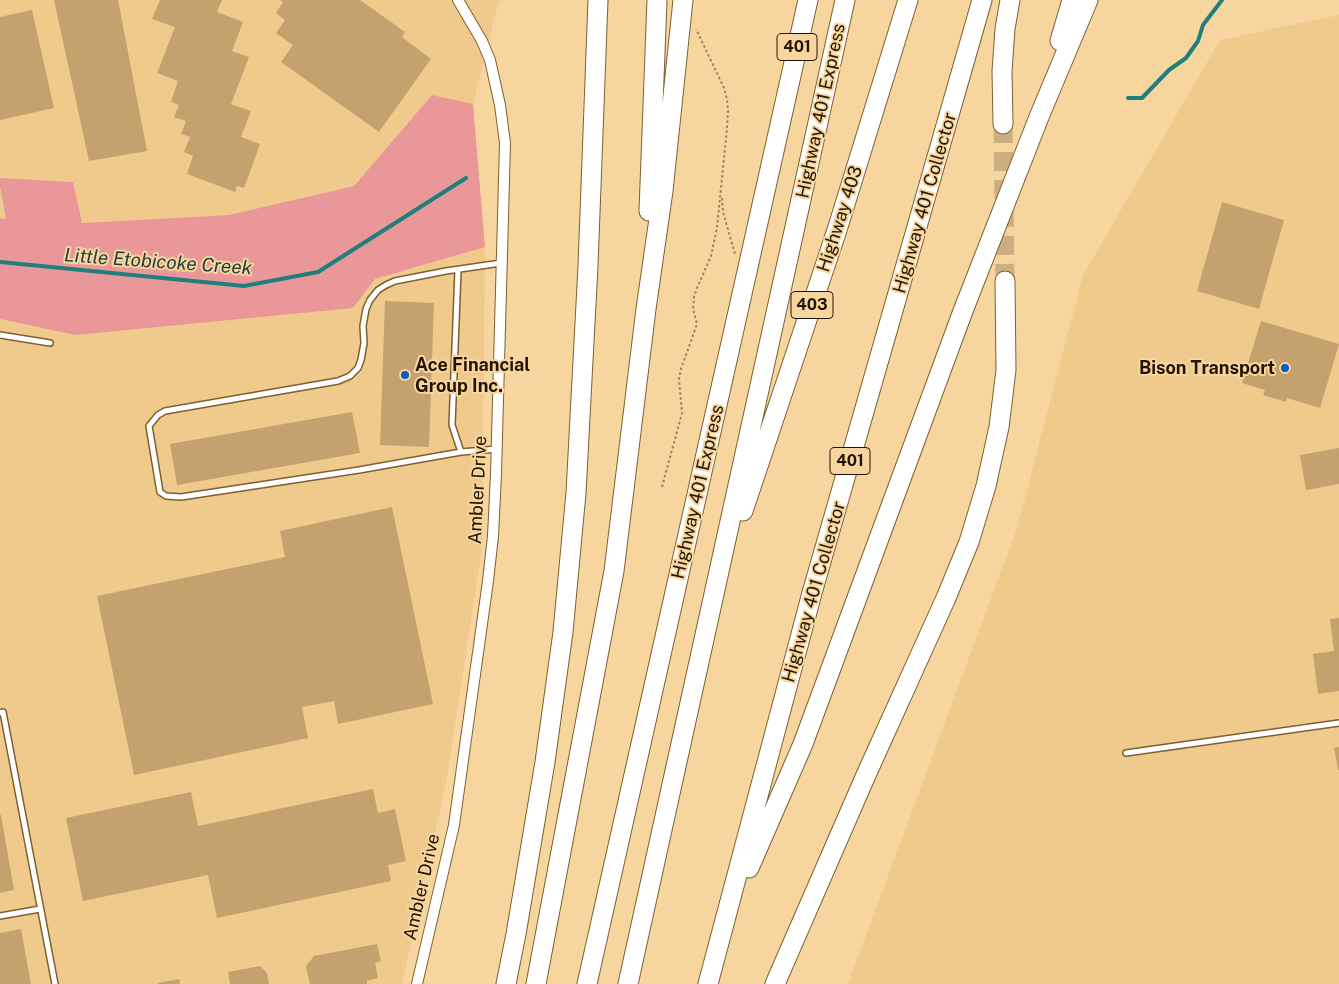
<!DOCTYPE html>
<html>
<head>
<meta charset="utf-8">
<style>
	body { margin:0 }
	canvas { display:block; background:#f7d59f }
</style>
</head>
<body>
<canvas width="1339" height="984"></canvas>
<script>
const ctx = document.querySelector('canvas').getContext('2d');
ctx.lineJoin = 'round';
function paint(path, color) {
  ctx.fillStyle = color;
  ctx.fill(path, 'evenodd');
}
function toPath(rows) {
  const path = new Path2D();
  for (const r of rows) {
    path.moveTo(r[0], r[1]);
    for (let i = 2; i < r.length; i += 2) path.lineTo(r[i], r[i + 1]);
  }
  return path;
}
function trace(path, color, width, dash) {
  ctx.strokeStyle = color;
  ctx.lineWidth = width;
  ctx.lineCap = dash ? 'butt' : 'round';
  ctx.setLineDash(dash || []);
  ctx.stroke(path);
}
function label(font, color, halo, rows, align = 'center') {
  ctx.font = font + ' "Public Sans",sans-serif';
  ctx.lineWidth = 4;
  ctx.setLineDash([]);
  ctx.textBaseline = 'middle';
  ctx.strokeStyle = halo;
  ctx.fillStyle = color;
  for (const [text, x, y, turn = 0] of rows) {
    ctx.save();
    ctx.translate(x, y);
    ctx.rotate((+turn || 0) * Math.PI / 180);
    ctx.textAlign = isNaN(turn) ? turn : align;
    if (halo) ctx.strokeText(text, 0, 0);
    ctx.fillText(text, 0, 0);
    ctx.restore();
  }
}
const built = toPath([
	[0,0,500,0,498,5,473,104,432,95,354,186,229,215,81,223,73,182,0,178],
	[1339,15,1339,984,848,984,1017,528,1083,275,1220,40],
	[0,186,6,220,0,218],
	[485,247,482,549,446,784,402,984,0,984,0,319,75,335,375,279]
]);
const green = toPath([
	[432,95,473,104,485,247,375,279,353,308,75,335,0,319,0,218,6,219,0,186,0,178,73,182,82,223,229,215,354,186]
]);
const stream = toPath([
	[1128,98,1142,98,1169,70,1186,58,1198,41,1203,25,1222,0],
	[0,262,244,286,318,272,466,178]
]);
const building = toPath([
	[54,0,118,0,147,151,89,161],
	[160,0,222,0,217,12,243,22,232,51,249,57,231,104,251,111,241,137,260,144,244,188,237,186,235,192,187,174,193,156,184,152,190,137,181,134,186,121,174,117,179,105,171,102,178,81,157,73,175,27,152,19],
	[280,0,360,0,405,32,402,37,431,59,379,132,281,62,293,45,276,33,285,20,276,13,283,2],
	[32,10,54,108,0,120,0,17],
	[1222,202,1284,220,1259,309,1197,291],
	[385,301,434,303,429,447,380,445],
	[1261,321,1339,344,1320,408,1287,398,1286,402,1263,395,1265,390,1242,383],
	[352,412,360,453,177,485,170,444],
	[1339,448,1339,484,1306,490,1300,455],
	[392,507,433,704,338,724,334,701,302,707,308,738,134,775,97,596,285,557,280,531],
	[1339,618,1339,691,1318,694,1313,654,1334,651,1330,619],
	[1339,747,1339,770,1338,770,1334,748],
	[373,789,378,813,395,809,406,861,388,865,391,881,217,918,208,875,83,901,66,818,191,792,198,826],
	[0,815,1,815,14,890,0,893],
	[21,929,31,984,0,984,0,933],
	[377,944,381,961,375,963,378,978,367,981,367,984,310,984,306,966,314,956],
	[260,966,267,973,269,984,230,984,228,972],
	[179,979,180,984,158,984,158,983]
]);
const highwayTunnel = toPath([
	[1003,124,1005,281]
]);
const path = toPath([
	[722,198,723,212,735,254],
	[662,487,682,413,679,379,681,369,697,324,693,309,694,297,697,288,711,256,717,228,727,128,728,111,727,99,724,88,696,29]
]);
const lane = toPath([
	[458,270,452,425,461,452],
	[0,335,50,343],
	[497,449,461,452,359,470,181,497,166,496,160,492,149,426,158,415,165,411,338,381,350,376,358,368,361,360,364,343,363,326,366,309,370,300,378,290,386,285,395,281,446,271,501,263],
	[0,713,3,712,55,984],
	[1126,753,1339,723],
	[0,916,40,909]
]);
const street = toPath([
	[417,984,454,825,488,581,493,536,496,474,505,143,500,105,490,60,482,41,458,0]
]);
const highway = toPath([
	[1060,41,1072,0],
	[1003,124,1002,71,1005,29,1010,0],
	[649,211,657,0],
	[743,511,837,230,908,0],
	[749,868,803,744,963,311,1039,117,1088,0],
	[506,984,516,934,545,762,563,632,576,493,588,266,598,0],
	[536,984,614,571,646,309,663,191,683,0],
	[587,984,808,0],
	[628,984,845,0],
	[708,984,812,593,982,0],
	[775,984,866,775,946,598,969,542,986,486,999,427,1006,370,1005,281]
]);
const markers = [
	[1285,368,5,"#0b5ac4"],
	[405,375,5,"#0b5ac4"]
];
const shields = [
	[797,47,40],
	[812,305,42],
	[850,461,40]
];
const shieldNames = [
	["401",797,47],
	["403",812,305],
	["401",850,461]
];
const streetNames = [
	["Highway 401 Express",821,111,-78],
	["Highway 401 Collector",925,203,-74],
	["Highway 403",840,219,-72],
	["Ambler Drive",478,490,-87],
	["Highway 401 Express",698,492,-77],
	["Highway 401 Collector",814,592,-74],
	["Ambler Drive",422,887,-77]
];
const poiNames = [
	["Ace Financial",415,365],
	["Group Inc.",415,386],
	["Bison Transport",1275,368,"right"]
];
const waterNames = [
	["Little Etobicoke Creek",158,262,4]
];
paint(built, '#f0ca8d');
paint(green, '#e99798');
trace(stream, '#207f7d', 4);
paint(building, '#c3a26e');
trace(highwayTunnel, '#ccaf80', 19, [19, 9]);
trace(lane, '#7e602d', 8);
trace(street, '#7e602d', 12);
trace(highway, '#7e602d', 21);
trace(path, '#9b835c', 2, [2.5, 2.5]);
trace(lane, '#fff', 5);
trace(street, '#fff', 10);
trace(highway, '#fff', 19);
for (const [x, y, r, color] of markers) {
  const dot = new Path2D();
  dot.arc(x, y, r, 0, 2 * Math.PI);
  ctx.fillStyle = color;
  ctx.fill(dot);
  trace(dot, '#f7d59f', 2);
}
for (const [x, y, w] of shields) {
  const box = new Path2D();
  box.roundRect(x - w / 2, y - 13.5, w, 27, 4);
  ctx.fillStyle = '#f7d59f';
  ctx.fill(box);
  trace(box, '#211502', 1);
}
label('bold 16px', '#211502', null, shieldNames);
label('18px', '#211502', '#f7d59f', streetNames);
label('bold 18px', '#211502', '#f7d59f', poiNames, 'left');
label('italic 19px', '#243f41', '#f7d59f', waterNames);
</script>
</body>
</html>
